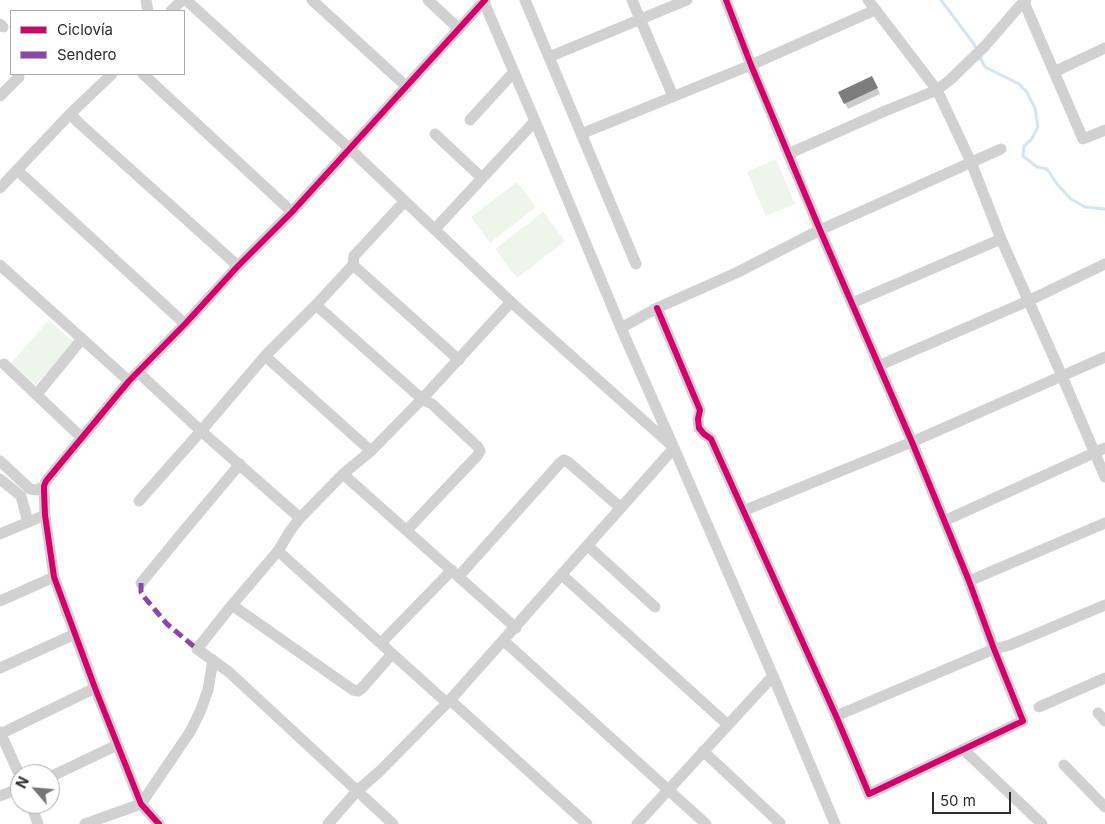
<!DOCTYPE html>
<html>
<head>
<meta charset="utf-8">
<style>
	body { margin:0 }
	#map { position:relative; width:1105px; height:824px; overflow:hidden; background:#fff; font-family:Inter,sans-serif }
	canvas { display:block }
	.legend { position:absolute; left:10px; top:10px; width:175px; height:65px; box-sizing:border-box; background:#fff; border:1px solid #ababab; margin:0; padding:6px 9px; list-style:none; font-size:15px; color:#2c2c2c }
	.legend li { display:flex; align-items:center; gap:10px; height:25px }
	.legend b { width:25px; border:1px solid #ababab }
	.north { position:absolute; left:10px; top:764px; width:50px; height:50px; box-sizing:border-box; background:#fff; border:1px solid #ababab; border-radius:50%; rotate:297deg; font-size:14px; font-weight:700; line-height:20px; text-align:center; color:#2c2c2c }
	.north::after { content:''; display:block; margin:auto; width:18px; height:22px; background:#767676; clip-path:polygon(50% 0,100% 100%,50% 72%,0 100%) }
	.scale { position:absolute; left:932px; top:792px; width:79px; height:22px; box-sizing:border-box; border:2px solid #2c2c2c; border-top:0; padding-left:6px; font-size:15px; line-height:18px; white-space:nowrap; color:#2c2c2c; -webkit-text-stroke:4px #fff; paint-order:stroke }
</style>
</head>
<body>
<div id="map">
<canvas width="1105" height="824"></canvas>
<ul class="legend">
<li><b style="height:6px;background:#d6006c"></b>Ciclovía</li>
<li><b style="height:6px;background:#8e44ad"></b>Sendero</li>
</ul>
<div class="north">N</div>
<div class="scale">50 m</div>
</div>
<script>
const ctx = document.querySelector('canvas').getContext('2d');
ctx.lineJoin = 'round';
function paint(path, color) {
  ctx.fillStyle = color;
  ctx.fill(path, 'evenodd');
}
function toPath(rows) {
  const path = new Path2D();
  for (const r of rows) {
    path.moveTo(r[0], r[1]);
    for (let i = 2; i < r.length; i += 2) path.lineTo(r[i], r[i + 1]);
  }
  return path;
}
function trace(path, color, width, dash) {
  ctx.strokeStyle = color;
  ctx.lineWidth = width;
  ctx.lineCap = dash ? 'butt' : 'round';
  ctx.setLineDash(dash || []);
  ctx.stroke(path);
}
const green = toPath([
	[776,159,795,204,766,216,747,172],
	[517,182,536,207,490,243,471,217],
	[543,212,565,241,517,278,495,249],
	[49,320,74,343,36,385,11,363]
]);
const shadow = toPath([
	[875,83,880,94,848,109,840,93]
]);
const stream = toPath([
	[941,0,974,44,977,51],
	[979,56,985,67,1019,84,1026,91,1035,108,1038,127,1031,140,1024,146,1023,156,1037,167,1047,169,1057,184,1071,199,1085,207,1105,209]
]);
const building = toPath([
	[872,76,878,88,844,104,838,92]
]);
const minor = toPath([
	[146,0,148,11],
	[186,0,350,149,511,302,671,445],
	[312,0,407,87],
	[428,0,459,29],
	[483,0,535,121,621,328,674,448,773,676,835,824],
	[525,0,636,264],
	[632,0,673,96],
	[868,0,937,90,971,162,1001,239,1062,376,1105,477],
	[1023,0,1083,139,1105,130],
	[171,11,182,0],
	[0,24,3,27],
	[549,57,687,0],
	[1054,72,1105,48],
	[143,74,292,212],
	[0,96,19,77],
	[70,114,80,124,238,266],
	[470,120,513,73],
	[435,134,482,178],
	[581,134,751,65,875,10],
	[788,154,885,111,937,90,951,79,985,46,1024,1,1026,0],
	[17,170,185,324],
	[0,188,70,114,112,74],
	[435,229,535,121],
	[0,265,129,381],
	[353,265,459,360],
	[852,303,1001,239],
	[316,305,422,399,432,404,478,447,480,451,477,456,407,530],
	[657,308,700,410,698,419,699,428,704,434,711,439,836,716,869,794,1023,721,994,649,969,581,912,442,820,230,751,65,726,0],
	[621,328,657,308,736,273,820,230,1001,149],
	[265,356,371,451],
	[4,364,82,438],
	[878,366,1028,301,1105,264],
	[138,372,201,431,300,518],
	[37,394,82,339],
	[0,461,30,489,37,490,44,486],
	[343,474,516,628],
	[0,479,21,496,28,522],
	[139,501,201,431,265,356,316,305,353,265,354,256,405,201],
	[743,511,912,442,1105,357],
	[944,521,1105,448],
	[0,534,45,515],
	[588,546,655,607],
	[278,551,447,703],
	[562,575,728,725],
	[459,576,560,463,564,460,568,462,621,508],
	[969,581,1105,523],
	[141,583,187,527,240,464],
	[0,601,54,577],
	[232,605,353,690,358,691,362,688,392,654],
	[504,641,706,824],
	[381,643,452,570],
	[0,668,75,634],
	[450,700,587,824],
	[1039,707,1105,678],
	[1098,713,1105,721],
	[836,716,994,649,1010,645,1105,605],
	[0,732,20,776],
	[0,734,95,688],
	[963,749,1042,824],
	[703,751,780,823],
	[1064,765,1105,807],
	[50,777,117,745],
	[0,796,20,788],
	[31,804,38,824],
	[85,824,141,804,190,732,200,712,208,690,213,660],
	[159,824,141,804,95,688,54,577,45,515,44,491,44,486,46,481,129,381,185,324,238,266,292,212,485,0],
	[328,824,357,791,380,771,450,700,674,448],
	[393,824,229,672,197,649,232,605,278,551,290,531,300,518,343,474,371,451,422,399,511,302],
	[637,824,773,676]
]);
const quiet = toPath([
	[141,583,141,592,145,598,167,624,197,649]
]);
const cycleway = toPath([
	[657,308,700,410,698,419,699,428,704,434,711,439,836,716,869,794,1023,721,994,649,969,581,912,442,820,230,751,65,726,0],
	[159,824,141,804,95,688,54,577,45,515,44,491,44,486,46,481,129,381,185,324,238,266,292,212,485,0]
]);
paint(green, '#eef5ea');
paint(shadow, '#0003');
trace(stream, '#d4e5f2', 3);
paint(building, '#7d7d7d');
trace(minor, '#d1d1d1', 11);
trace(quiet, '#8e44ad', 5, [10, 5]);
trace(cycleway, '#d6006c', 6);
</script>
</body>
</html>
